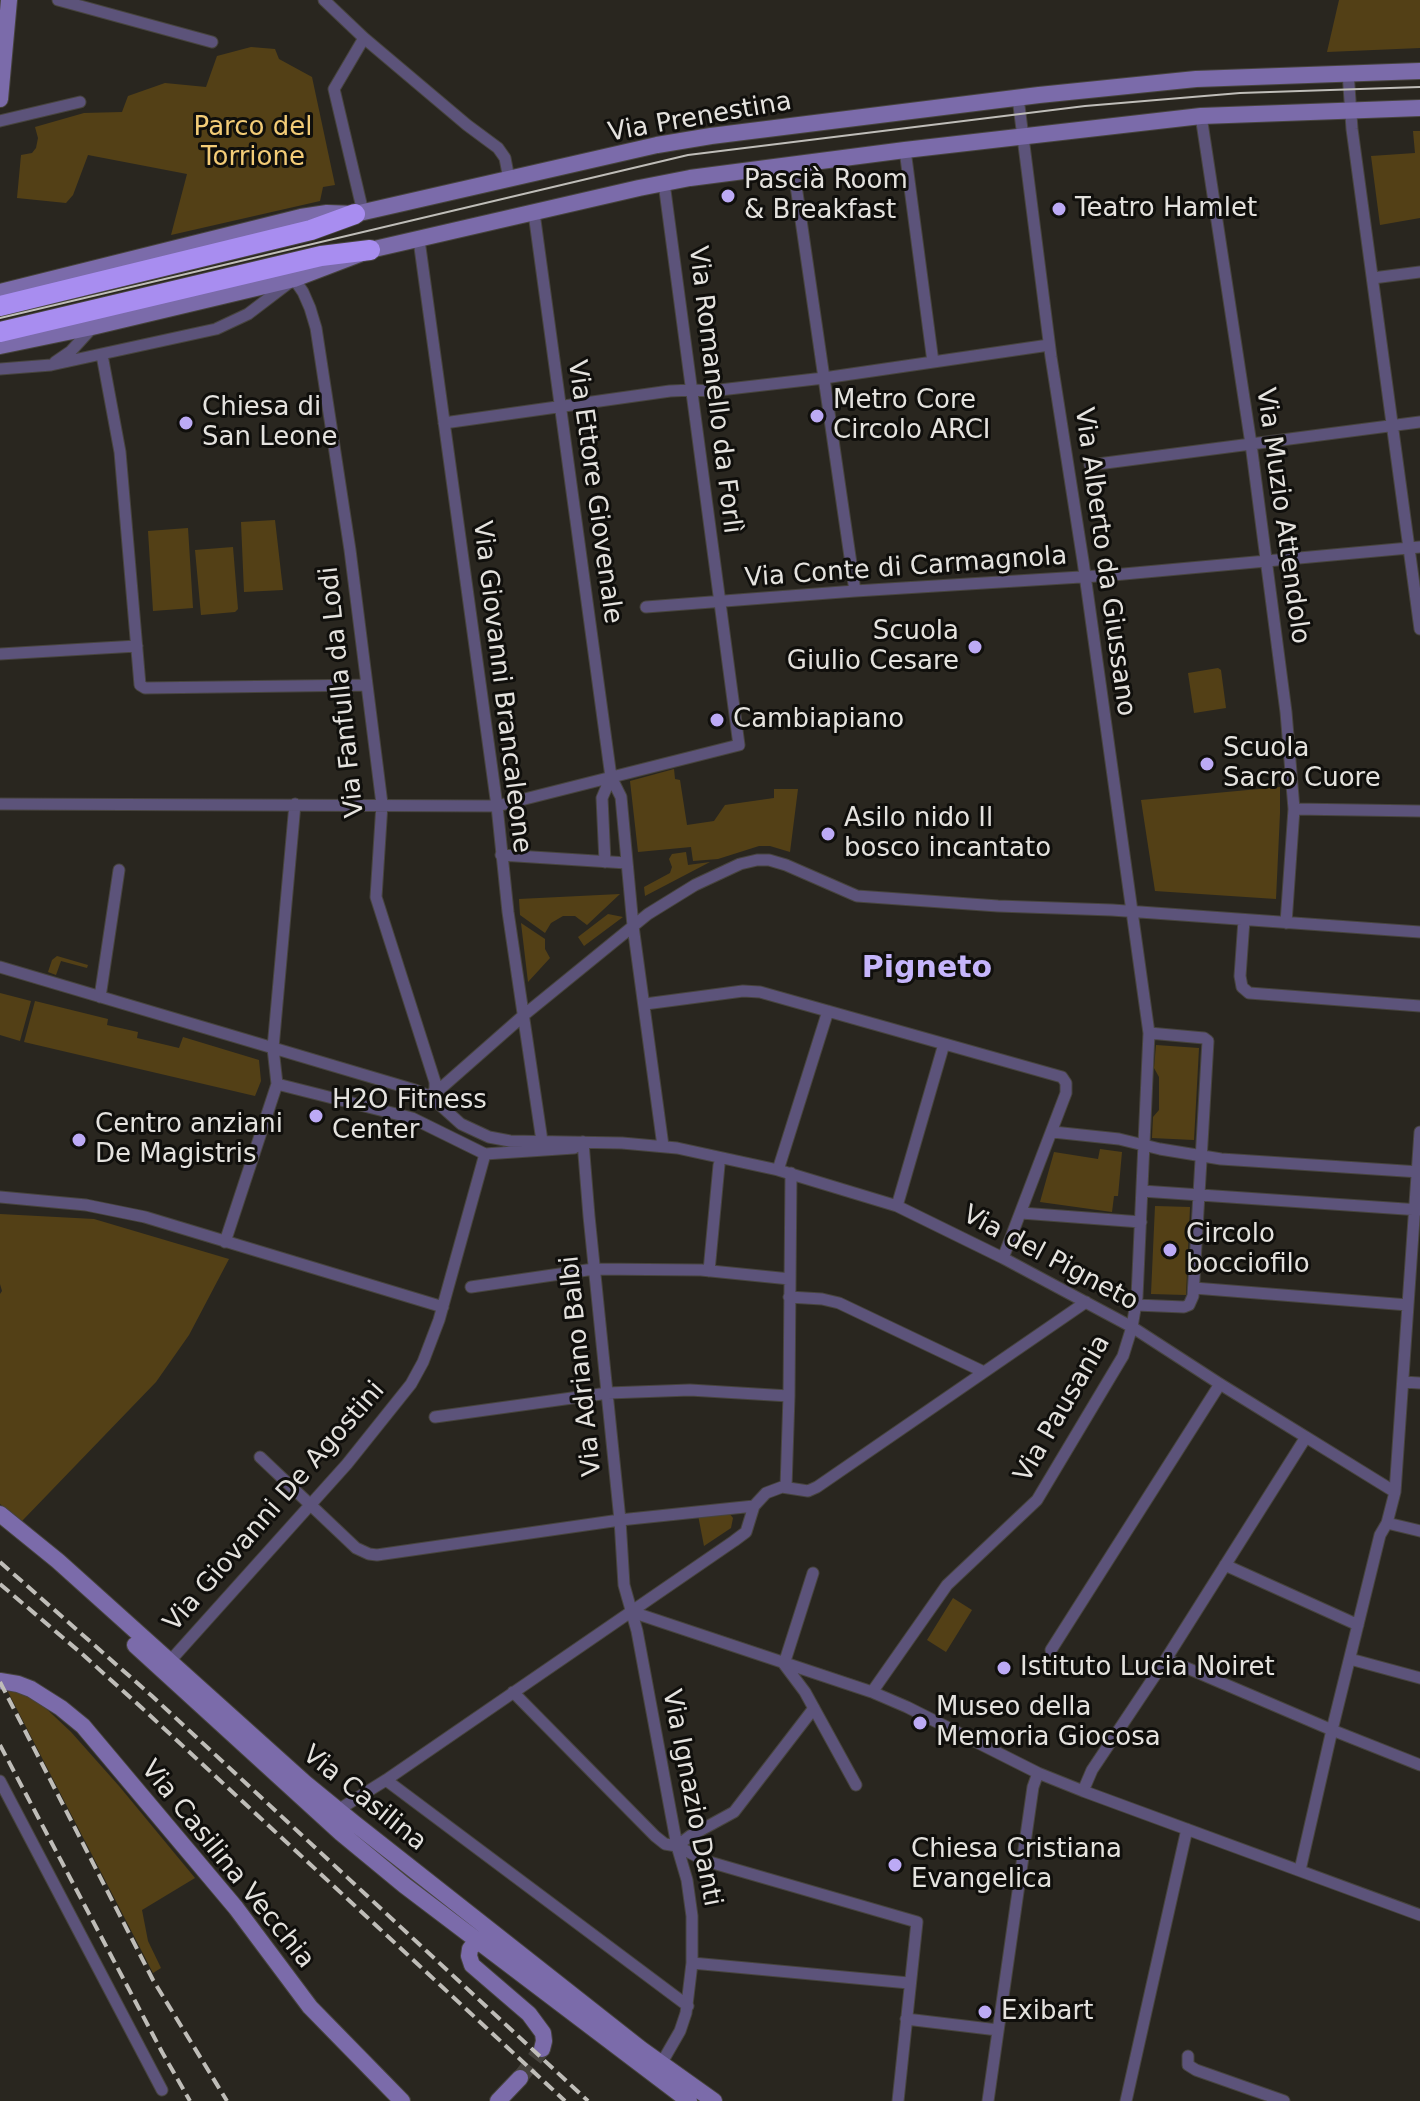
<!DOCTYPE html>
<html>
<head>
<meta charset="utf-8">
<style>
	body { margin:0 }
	canvas { display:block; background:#29261f }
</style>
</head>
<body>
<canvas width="1420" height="2101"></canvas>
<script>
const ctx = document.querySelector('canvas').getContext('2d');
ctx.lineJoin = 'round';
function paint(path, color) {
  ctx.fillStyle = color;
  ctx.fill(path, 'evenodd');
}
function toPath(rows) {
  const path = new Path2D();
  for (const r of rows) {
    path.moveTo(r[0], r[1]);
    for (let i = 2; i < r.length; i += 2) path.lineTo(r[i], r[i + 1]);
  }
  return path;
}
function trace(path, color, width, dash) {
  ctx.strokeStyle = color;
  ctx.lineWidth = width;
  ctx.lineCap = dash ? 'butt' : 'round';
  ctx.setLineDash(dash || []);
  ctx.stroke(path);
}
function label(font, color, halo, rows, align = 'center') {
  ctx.font = font + ' "DejaVu Sans",sans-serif';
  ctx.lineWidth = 6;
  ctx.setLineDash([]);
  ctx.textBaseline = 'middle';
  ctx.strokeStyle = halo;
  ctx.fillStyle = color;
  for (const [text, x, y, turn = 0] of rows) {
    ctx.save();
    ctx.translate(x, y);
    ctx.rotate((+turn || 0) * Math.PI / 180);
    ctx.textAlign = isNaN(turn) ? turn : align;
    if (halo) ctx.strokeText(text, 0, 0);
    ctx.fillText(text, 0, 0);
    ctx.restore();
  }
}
const green = toPath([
	[1339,0,1420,0,1420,48,1327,52],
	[251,47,275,49,279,59,312,77,335,185,323,187,320,201,171,235,187,174,88,155,73,195,66,203,17,198,21,155,32,153,36,148,38,138,35,127,84,113,122,112,128,96,165,83,206,87,217,56],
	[1413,131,1420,131,1420,218,1380,225,1371,156,1415,153],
	[275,520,283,590,244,592,241,522],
	[188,528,193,608,153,611,148,531],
	[233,547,238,609,235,612,201,615,195,550],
	[1218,668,1221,670,1226,708,1194,713,1188,673],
	[674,769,675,779,680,780,687,825,714,821,725,805,774,798,774,789,798,789,790,852,770,846,759,846,718,859,693,861,691,847,638,852,630,781],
	[1280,787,1280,813,1276,899,1155,891,1141,800],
	[686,852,688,865,710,862,645,896,644,887,670,873,672,867,669,859,672,854],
	[620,894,587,925,575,916,563,916,551,923,545,933,520,915,519,899],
	[608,914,623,917,584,946,578,937],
	[521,923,545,939,545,949,550,958,528,982],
	[57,956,88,965,87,968,61,961,56,975,48,972,52,960],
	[0,993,31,1001,20,1041,0,1035],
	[35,1001,108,1019,107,1025,138,1032,137,1038,179,1048,183,1037,259,1060,261,1081,255,1096,24,1042],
	[1156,1045,1199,1048,1194,1140,1152,1138,1153,1117,1159,1110,1159,1077,1154,1068],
	[1100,1149,1122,1152,1118,1196,1114,1196,1112,1212,1040,1202,1054,1152,1098,1159],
	[1155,1206,1190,1207,1186,1295,1151,1294],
	[0,1214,94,1219,229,1259,189,1335,156,1382,22,1521,0,1504,0,1294,2,1291,0,1284],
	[729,1513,733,1518,731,1528,704,1546,698,1515],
	[953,1598,972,1610,946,1652,927,1640],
	[6,1688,37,1700,71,1732,119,1786,195,1878,142,1910,148,1941,161,1968,153,1973]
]);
const secondaryTunnel = toPath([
	[520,2078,542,2049]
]);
const street = toPath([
	[58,0,212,42],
	[324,0,364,38,467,125,498,148,505,158,509,179],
	[1348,72,1352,129,1420,629],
	[1201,116,1251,444,1286,712,1294,809,1286,923],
	[0,121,80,102],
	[905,150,933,362],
	[793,165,855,591],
	[363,212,334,89,364,38],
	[534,213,611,777,621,797,633,926,663,1146],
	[419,240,497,806,508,912,542,1141],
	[1373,278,1420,272],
	[102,355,120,452,140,685,145,688,367,685],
	[55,362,71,351,92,328],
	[0,369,51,365,216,329,248,314,294,279,303,292,310,308,316,328,350,550,382,804,376,897,435,1082,435,1089,431,1097],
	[444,423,670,391,693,390,711,391,824,378,1049,345],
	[1090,465,1420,422],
	[646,607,855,591,1113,575,1420,547],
	[0,654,137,646],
	[0,804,497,806,739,745,664,183],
	[1294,809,1420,811],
	[501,855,627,863],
	[605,862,602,798,611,777],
	[1244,920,1240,976,1242,987,1249,993,1420,1006],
	[0,967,415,1090,431,1097,461,1124,489,1137,510,1141,622,1143,677,1148,778,1170,897,1206,1003,1258,1132,1327,1220,1384,1395,1492,1387,1523,1420,1531],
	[100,997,119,870],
	[645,1004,743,991,760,992,1062,1077,1066,1083,1066,1093,1003,1258],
	[277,1084,412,1118,485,1154,574,1148,583,1142,589,1216,620,1520,624,1585,637,1631,677,1846,687,1880,692,1916,692,1963,686,2013,680,2031,661,2064],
	[432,1096,524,1015,648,914,695,885,740,864,757,860,769,860,786,865,857,896,998,906,1112,910,1420,932],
	[1053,1132,1119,1139,1160,1149,1221,1159,1420,1172],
	[778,1170,828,1011],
	[1142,1191,1420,1210],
	[0,1197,86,1205,145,1217,443,1307],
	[897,1206,944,1044],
	[1021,1213,1141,1222],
	[225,1242,277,1084,273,1048,295,804],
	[709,1271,719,1165],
	[471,1287,594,1269,701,1270,790,1279],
	[1194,1288,1408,1305],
	[789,1297,822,1299,839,1303,984,1372],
	[1136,1305,1184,1307,1189,1305,1193,1296,1208,1041,1204,1038,1149,1033],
	[1403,1382,1420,1383],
	[435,1417,608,1393,690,1390,789,1396],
	[260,1457,356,1548,369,1554,377,1555,620,1520,754,1506],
	[786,1487,789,1396,791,1173],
	[1395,1492,1420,1132],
	[1225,1565,1358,1625],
	[813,1573,784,1664,805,1692,856,1785],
	[632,1612,872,1692,907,1707,1038,1773,1083,1791,1420,1915],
	[1051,1650,1220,1384],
	[1166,1659,1332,1730,1420,1765],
	[1350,1659,1420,1678],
	[170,1661,347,1464,411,1384,423,1362,439,1320,485,1154],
	[513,1692,655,1836,665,1844,677,1846,706,1861,917,1922,898,2101],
	[872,1692,947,1585,1037,1500,1123,1356,1132,1327,1137,1297,1149,1033,1083,561,1051,357,1018,98],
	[386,1780,688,2006],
	[0,1781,162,2090],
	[1083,1791,1092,1770,1166,1659,1306,1437],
	[338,1810,386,1780,734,1541,746,1532,754,1506,766,1493,782,1487,808,1491,817,1487,1086,1302],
	[677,1846,690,1836,734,1812,814,1708],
	[1300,1870,1332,1730,1380,1535,1387,1523],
	[692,1963,909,1983],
	[906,2019,998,2030],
	[1188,2056,1188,2065,1196,2070,1284,2101],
	[988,2101,1033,1787,1038,1773],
	[1126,2101,1187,1829]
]);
const secondary = toPath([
	[0,99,9,0],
	[0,292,301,217,327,213,355,214,657,145,711,136,1039,95,1196,79,1420,71],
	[0,346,92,327,294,279,370,250,639,188,690,178,905,150,1201,116,1420,108],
	[0,1514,58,1561,305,1783,354,1823,641,2049,714,2101],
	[135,1645,341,1833,404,1885,689,2101],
	[0,1681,18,1684,31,1689,61,1708,83,1726,236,1908,310,2007,402,2101],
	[481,1943,474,1944,470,1949,469,1956,472,1965,529,2014,543,2033,544,2041,542,2049],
	[498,2101,520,2078]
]);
const highway = toPath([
	[0,306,311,230,355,214],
	[0,332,321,256,370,250]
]);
const tram = toPath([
	[0,318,688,155,1085,106,1240,93,1420,87]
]);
const rail = toPath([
	[0,1562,152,1696,588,2101],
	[0,1584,81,1653,142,1708,565,2101],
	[0,1682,153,1980,227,2101],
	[0,1745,162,2052,190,2101]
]);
const markers = [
	[728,196,8,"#bcaaf5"],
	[1059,209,8,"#bcaaf5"],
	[817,416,8,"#bcaaf5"],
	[186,423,8,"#bcaaf5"],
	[975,647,8,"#bcaaf5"],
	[717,720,8,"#bcaaf5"],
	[1207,764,8,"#bcaaf5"],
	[828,834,8,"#bcaaf5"],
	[316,1116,8,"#bcaaf5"],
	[79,1140,8,"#bcaaf5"],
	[1170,1250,8,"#bcaaf5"],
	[1004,1668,8,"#bcaaf5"],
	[920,1723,8,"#bcaaf5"],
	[895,1865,8,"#bcaaf5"],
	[985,2012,8,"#bcaaf5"]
];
const streetNames = [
	["Via Prenestina",700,118,-10],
	["Via Romanello da Forlì",714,390,83],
	["Via Ettore Giovenale",594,492,82],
	["Via Muzio Attendolo",1282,516,82],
	["Via Alberto da Giussano",1104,562,82],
	["Via Conte di Carmagnola",906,568,-4],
	["Via Giovanni Brancaleone",501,687,83],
	["Via Fanfulla da Lodi",343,692,-96],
	["Via del Pigneto",1050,1259,28],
	["Via Adriano Balbi",582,1366,-96],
	["Via Pausania",1063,1409,-60],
	["Via Giovanni De Agostini",275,1507,-49],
	["Via Ignazio Danti",691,1798,79],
	["Via Casilina",364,1799,39],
	["Via Casilina Vecchia",227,1865,51]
];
const parkNames = [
	["Parco del",253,128],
	["Torrione",253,158]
];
const poiNames = [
	["Pascià Room",744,181],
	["& Breakfast",744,211],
	["Teatro Hamlet",1075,209],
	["Metro Core",833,401],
	["Circolo ARCI",833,431],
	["Chiesa di",202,408],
	["San Leone",202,438],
	["Scuola",959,632,"right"],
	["Giulio Cesare",959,662,"right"],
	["Cambiapiano",733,720],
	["Scuola",1223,749],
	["Sacro Cuore",1223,779],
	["Asilo nido Il",844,819],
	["bosco incantato",844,849],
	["H2O Fitness",332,1101],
	["Center",332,1131],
	["Centro anziani",95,1125],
	["De Magistris",95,1155],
	["Circolo",1186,1235],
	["bocciofilo",1186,1265],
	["Istituto Lucia Noiret",1020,1668],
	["Museo della",936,1708],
	["Memoria Giocosa",936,1738],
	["Chiesa Cristiana",911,1850],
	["Evangelica",911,1880],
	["Exibart",1001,2012]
];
const quarterNames = [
	["Pigneto",927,969]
];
paint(green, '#534016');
trace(secondaryTunnel, '#45423c', 16, [16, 8]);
trace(street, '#47443e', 13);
trace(secondary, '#47443e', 18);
trace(highway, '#47443e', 22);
trace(street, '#5c537a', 11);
trace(secondary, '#7b6baa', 16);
trace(highway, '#a88df0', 20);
trace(tram, '#bfbdb8', 2);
trace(rail, '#bfbdb8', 4, [12, 6]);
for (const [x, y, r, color] of markers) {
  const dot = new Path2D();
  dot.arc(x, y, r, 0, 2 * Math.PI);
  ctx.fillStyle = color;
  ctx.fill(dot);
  trace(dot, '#100f0c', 3);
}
label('26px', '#e4e2de', '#100f0c', streetNames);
label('26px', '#f3cc77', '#100f0c', parkNames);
label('26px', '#e4e2de', '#100f0c', poiNames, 'left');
label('bold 30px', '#c5b5fb', '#100f0c', quarterNames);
</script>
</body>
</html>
